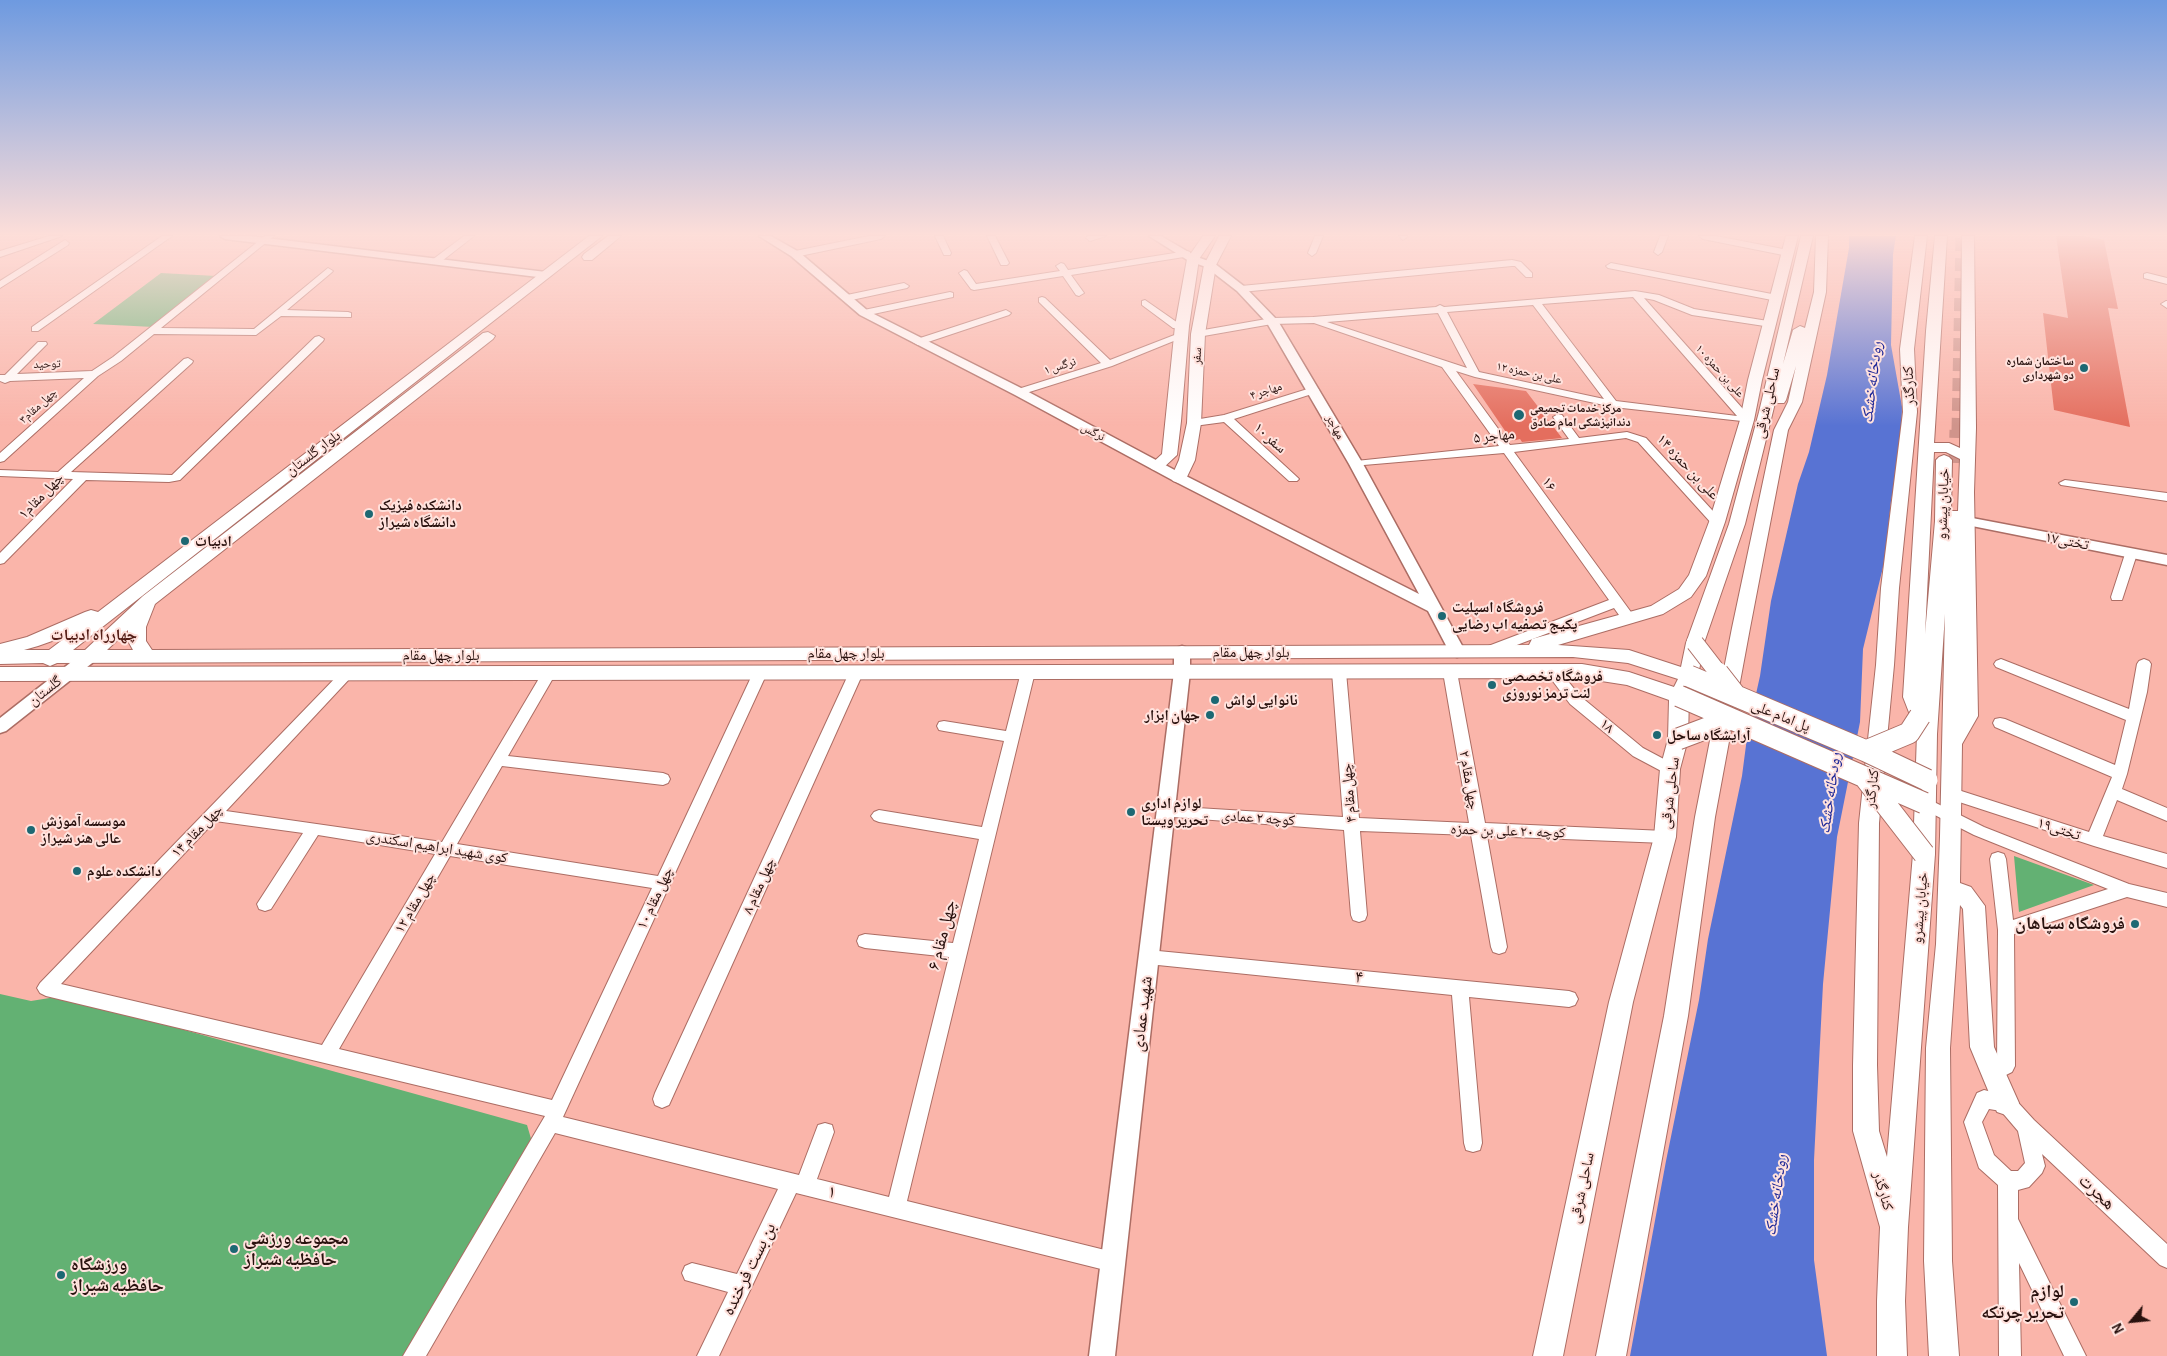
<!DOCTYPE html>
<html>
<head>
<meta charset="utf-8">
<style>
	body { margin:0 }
	#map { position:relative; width:2167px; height:1356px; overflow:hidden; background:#fab5aa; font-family:"Alegreya Sans",sans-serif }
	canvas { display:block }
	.north { position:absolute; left:2107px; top:1296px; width:50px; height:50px; -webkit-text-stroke:4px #ffe2dd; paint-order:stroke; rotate:242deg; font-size:14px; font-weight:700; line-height:20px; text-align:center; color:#29110e }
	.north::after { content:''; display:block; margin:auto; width:18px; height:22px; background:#29110e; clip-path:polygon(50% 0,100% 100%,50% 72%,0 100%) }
</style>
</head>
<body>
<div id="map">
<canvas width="2167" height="1356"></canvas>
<div class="north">N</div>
</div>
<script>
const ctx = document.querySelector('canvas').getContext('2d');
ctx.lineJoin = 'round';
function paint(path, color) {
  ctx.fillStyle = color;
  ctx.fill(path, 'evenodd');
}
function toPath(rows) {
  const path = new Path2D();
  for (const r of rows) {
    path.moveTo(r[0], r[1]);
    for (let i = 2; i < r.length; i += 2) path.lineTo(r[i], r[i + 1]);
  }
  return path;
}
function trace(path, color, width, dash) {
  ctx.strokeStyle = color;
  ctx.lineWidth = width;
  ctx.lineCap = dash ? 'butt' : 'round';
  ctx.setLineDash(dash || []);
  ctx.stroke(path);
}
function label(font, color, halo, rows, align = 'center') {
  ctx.font = font + ' "Alegreya Sans","Noto Naskh Arabic",sans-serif';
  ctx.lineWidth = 4;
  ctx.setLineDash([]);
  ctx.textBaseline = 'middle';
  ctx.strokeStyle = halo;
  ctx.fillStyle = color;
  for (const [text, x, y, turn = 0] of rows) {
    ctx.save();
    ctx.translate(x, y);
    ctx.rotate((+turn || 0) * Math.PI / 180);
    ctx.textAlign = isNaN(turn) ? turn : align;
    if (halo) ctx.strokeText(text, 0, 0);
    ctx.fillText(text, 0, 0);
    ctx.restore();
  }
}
const green = toPath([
	[161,273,216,276,154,327,93,324],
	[2014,856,2094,885,2019,912],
	[0,994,31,1001,62,996,527,1125,532,1142,404,1356,0,1356]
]);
const water = toPath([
	[1849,236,1896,236,1893,254,1891,345,1902,407,1901,449,1891,501,1885,559,1863,649,1860,722,1837,837,1823,984,1814,1160,1814,1260,1827,1356,1630,1356,1666,1161,1699,1000,1708,939,1742,776,1748,730,1760,676,1771,601,1798,484,1809,452,1827,375,1849,248]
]);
const building = toPath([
	[2056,236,2083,236,2104,240,2118,309,2108,308,2130,427,2054,410,2043,313,2068,318],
	[1473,384,1526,391,1562,438,1522,442,1520,439,1512,441]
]);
const secondaryTunnelFar1 = toPath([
	[1958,431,1962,236]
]);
const secondaryTunnel = toPath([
	[1957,463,1958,430]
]);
const minor = toPath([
	[49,236,62,236,0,257,0,251,49,236],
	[162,236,172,236,38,331,32,331,32,327,162,236],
	[265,236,274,236,161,328,254,329,328,268,333,271,331,273,287,310,348,312,351,313,351,317,281,316,256,335,154,334,121,361,98,376,4,461,0,462,0,453,84,378,10,381,5,383,0,381,0,375,5,375,38,342,46,342,47,344,17,374,92,371,113,357,265,236],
	[464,236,474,236,438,264,432,264,432,260,464,236],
	[869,236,885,236,881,239,795,257,791,254,795,251,869,236],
	[935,236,943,236,951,253,950,255,944,255,935,236],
	[987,236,995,236,1009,263,1007,265,1001,265,987,236],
	[1088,236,1106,236,1090,241,1086,238,1088,236],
	[1315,236,1323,236,1316,253,1312,256,1308,253,1315,236],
	[1399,236,1407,236,1407,237,1403,240,1399,236],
	[1660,236,1668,236,1662,252,1658,255,1654,252,1660,236],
	[1699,236,1716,236,1788,250,1792,253,1788,256,1703,239,1699,236],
	[65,240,69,243,68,245,0,288,0,281,65,240],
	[1187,251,1190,252,1190,256,1071,275,1084,293,1079,296,1076,295,1063,276,974,290,971,289,959,273,964,270,967,271,976,284,1060,271,1056,266,1061,263,1064,264,1068,270,1187,251],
	[1512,260,1521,262,1532,273,1532,277,1526,277,1515,266,1512,266,1241,292,1236,289,1241,286,1512,260],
	[1611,263,1777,295,1782,298,1777,301,1608,268,1606,266,1611,263],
	[2147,273,2167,278,2167,284,2144,278,2144,274,2147,273],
	[904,283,909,286,907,288,847,301,842,298,847,295,904,283],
	[1635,291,1659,295,1694,309,1774,322,1776,324,1771,327,1692,315,1654,300,1644,298,1751,418,1752,420,1751,422,1613,407,1475,377,1456,371,1510,445,1569,439,1553,417,1558,414,1562,415,1579,438,1627,432,1646,438,1723,522,1721,525,1713,525,1638,442,1626,438,1514,452,1636,619,1634,622,1629,623,1624,622,1614,608,1488,656,1483,654,1481,651,1483,648,1609,600,1504,453,1352,466,1350,464,1356,461,1499,446,1442,367,1314,323,1272,324,1198,337,1193,334,1198,331,1272,318,1313,317,1436,307,1440,305,1444,307,1635,291],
	[1633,297,1737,416,1616,401,1542,304,1633,297],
	[1533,305,1604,399,1479,372,1447,312,1533,305],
	[1438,313,1467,368,1327,322,1438,313],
	[950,292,953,293,953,297,864,316,859,313,864,310,950,292],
	[1042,297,1045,298,1110,360,1177,334,1181,333,1186,336,1112,366,1023,394,1015,394,1014,392,1015,390,1101,363,1039,302,1039,298,1042,297],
	[1145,300,1178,323,1187,326,1182,329,1173,328,1142,305,1142,301,1145,300],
	[2166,301,2167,301,2167,308,2161,304,2166,301],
	[1006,310,1011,313,1009,315,922,344,918,345,913,342,914,340,1006,310],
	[319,336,324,339,323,341,180,480,169,482,86,480,4,563,0,564,0,553,73,479,0,476,0,470,58,472,184,359,188,358,193,361,192,363,71,472,172,475,315,337,319,336],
	[1314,387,1319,390,1318,392,1234,419,1297,477,1299,479,1297,481,1289,481,1224,422,1194,426,1189,423,1194,420,1224,415,1314,387],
	[2065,480,2167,493,2167,501,2061,485,2059,483,2065,480],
	[2131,550,2137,554,2123,597,2122,600,2112,600,2111,597,2125,554,2131,550],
	[2001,659,2129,709,2137,664,2139,661,2144,659,2149,661,2151,664,2147,692,2127,774,2122,789,2167,808,2167,821,2117,800,2103,836,2167,854,2167,868,2094,846,1947,798,1944,794,1947,790,1952,788,2089,832,2112,777,1995,727,1993,723,1995,719,2000,718,2005,719,2115,765,2126,720,1996,667,1994,664,1996,661,2001,659],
	[1028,667,1033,669,1035,672,907,1201,1113,1252,1120,1255,1123,1262,1120,1269,1113,1272,796,1193,719,1356,697,1356,728,1292,685,1280,682,1273,685,1266,692,1263,737,1274,778,1189,555,1133,426,1356,403,1356,545,1116,46,996,40,993,37,988,40,983,342,671,347,669,352,671,354,674,226,811,442,842,544,670,549,668,554,670,556,673,508,756,663,773,668,775,670,779,668,783,663,785,502,766,457,844,658,876,753,673,755,670,760,668,765,670,767,673,563,1117,799,1175,818,1125,825,1123,832,1125,834,1132,817,1179,889,1197,949,957,865,948,859,946,857,941,859,936,865,934,953,943,979,839,879,822,874,820,871,816,874,812,879,810,982,827,1004,741,944,731,939,730,937,726,939,722,944,721,1006,731,1021,672,1023,669,1028,667],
	[215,821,303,833,257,904,259,909,265,911,271,909,318,835,435,854,322,1045,61,984,215,821],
	[450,856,652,888,552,1100,339,1049,450,856],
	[1339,667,1344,669,1346,672,1359,818,1469,823,1443,672,1445,669,1450,667,1455,669,1457,672,1485,823,1665,831,1670,833,1673,837,1670,841,1665,843,1487,836,1507,947,1505,952,1499,954,1493,952,1491,947,1471,835,1360,831,1367,915,1365,920,1359,922,1353,920,1351,915,1344,830,1160,816,1157,812,1160,808,1165,806,1343,817,1332,672,1334,669,1339,667],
	[1553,667,1558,669,1580,696,1643,748,1675,765,1677,769,1675,773,1670,775,1665,773,1633,756,1570,704,1546,672,1548,669,1553,667],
	[856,668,861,670,863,673,669,1105,662,1108,655,1105,653,1099,655,1093,849,673,851,670,856,668],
	[1924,797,1984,827,2129,884,2167,893,2167,907,2127,897,2014,934,2015,1066,2012,1072,2006,1075,2000,1072,1997,1066,1998,930,1990,859,1992,854,1998,852,2004,854,2006,859,2013,920,2108,889,1974,835,1919,807,1916,803,1919,799,1924,797],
	[1148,950,1569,991,1575,993,1578,999,1575,1005,1569,1007,1469,997,1482,1143,1480,1150,1473,1152,1466,1150,1464,1143,1452,995,1148,964,1142,962,1140,957,1142,952,1148,950],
	[1984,1090,2013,1097,2034,1120,2167,1244,2167,1268,2160,1265,2042,1154,2045,1166,2042,1173,2029,1187,2018,1190,2018,1219,2086,1356,2064,1356,2019,1263,2021,1356,1999,1356,1998,1185,1979,1168,1964,1122,1977,1093,1984,1090],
	[1989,1109,2001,1111,2018,1131,2025,1163,2018,1171,2011,1171,1994,1155,1982,1122,1989,1109]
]);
const tertiary = toPath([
	[220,236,250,236,546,272,551,275,546,278,225,239,220,236],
	[759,236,771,236,799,252,868,311,1023,389,1184,475,1419,594,1349,464,1267,323,1237,291,1206,267,1189,261,1149,236,1161,236,1197,257,1214,263,1245,287,1278,321,1363,464,1465,651,1463,655,1457,657,1451,655,1428,611,1174,481,1015,395,860,315,791,256,759,236],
	[1967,517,2167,555,2167,565,1962,524,1960,521,1962,518,1967,517],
	[1182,646,1188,648,1190,652,1190,672,1115,1356,1089,1356,1174,672,1174,652,1176,648,1182,646],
	[90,650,96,652,98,656,96,660,6,731,0,733,0,718,84,652,90,650]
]);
const secondary = toPath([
	[589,236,602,236,73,650,85,650,143,596,483,333,488,332,495,336,493,339,155,604,146,627,146,641,152,650,1529,645,1532,639,1651,606,1679,589,1689,575,1709,522,1740,420,1748,380,1786,236,1798,236,1762,380,1754,420,1725,522,1706,576,1691,597,1663,614,1558,645,1629,650,1681,667,1686,643,1729,524,1759,412,1801,236,1813,236,1783,364,1793,330,1800,326,1805,328,1814,292,1816,236,1828,236,1826,292,1802,402,1788,430,1750,628,1715,817,1688,1016,1626,1356,1596,1356,1664,1016,1695,817,1732,628,1774,430,1788,402,1796,366,1786,400,1784,403,1775,403,1745,524,1704,643,1698,676,1689,696,1688,739,1680,769,1676,837,1633,1002,1563,1356,1533,1356,1609,1002,1654,837,1660,769,1668,739,1669,700,1627,685,1582,678,0,681,0,667,1582,664,1629,672,1674,687,1678,679,1628,663,1573,657,57,663,50,666,43,663,0,664,0,644,27,637,85,612,91,610,98,612,589,236],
	[128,630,128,641,133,650,107,650,128,630],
	[69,635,49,650,24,650,38,646,69,635],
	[608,236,621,236,592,260,584,260,582,257,584,254,608,236],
	[1203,236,1215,236,1199,259,1189,326,1181,421,1177,455,1162,469,1157,471,1152,469,1149,466,1162,454,1175,326,1187,259,1203,236],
	[1219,236,1231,236,1216,265,1205,334,1201,423,1195,460,1185,481,1179,483,1173,481,1171,478,1179,460,1187,423,1191,334,1204,265,1219,236],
	[1915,236,1927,236,1914,349,1917,412,1899,588,1894,665,1879,823,1877,1065,1879,1131,1887,1157,1913,854,1917,733,1903,697,1926,331,1935,236,1947,236,1934,443,1949,443,1960,448,1962,236,1974,236,1976,428,1974,492,1978,716,1962,744,1960,883,1971,887,1985,906,1994,1047,2019,1103,2015,1112,2006,1115,1997,1112,1970,1047,1963,909,1960,905,1950,1048,1952,1261,1959,1356,1929,1356,1924,1261,1926,1048,1936,944,1940,836,1945,614,1937,734,1935,854,1908,1227,1905,1301,1907,1356,1877,1356,1877,1301,1880,1227,1853,1131,1853,1065,1859,823,1876,665,1881,588,1903,412,1900,349,1915,236],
	[1934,452,1946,452,1960,459,1958,511,1951,511,1952,460,1949,457,1944,455,1939,457,1936,460,1935,521,1925,634,1934,452]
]);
const secondaryBridgeFar1 = toPath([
	[1695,643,1719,674]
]);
const secondaryBridge = toPath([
	[1718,673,1736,696],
	[1689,676,1866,751,1927,780],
	[1679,696,1924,803],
	[1678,739,1731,719],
	[1866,751,1909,733,1920,716],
	[1866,779,1924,854]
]);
const markers = [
	[2084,368,5,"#1d6873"],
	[1519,415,6,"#1d6873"],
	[369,514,5,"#1d6873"],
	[185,541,5,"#1d6873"],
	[1442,616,5,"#1d6873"],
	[1492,685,5,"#1d6873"],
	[1215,700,5,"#1d6873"],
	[1210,715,5,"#1d6873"],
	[1657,735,5,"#1d6873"],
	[1131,812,5,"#1d6873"],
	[31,830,5,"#1d6873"],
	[77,871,5,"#1d6873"],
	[2135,924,5,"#1d6873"],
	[234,1249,5,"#1d6873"],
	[61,1275,5,"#1d6873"],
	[2074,1302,5,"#1d6873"]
];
const farStreetnames = [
	["سفر",1197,356,-87],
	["توحید",47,364,-2],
	["۱ نرگس",1060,366,-17],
	["۱۰ علی بن حمزه",1720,371,48],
	["۱۲ علی بن حمزه",1529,373,12],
	["۴ مهاجر",1266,391,-18],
	["چهل مقام۳",38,406,-42],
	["مهاجر",1335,427,61],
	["نرگس",1093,432,28]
];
const farPoinames = [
	["ساختمان شماره",2074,361],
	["دو شهرداری",2074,375],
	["مرکز خدمات تجمیعی",1530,408,"left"],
	["دندانپزشکی امام صادق",1530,422,"left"]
];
const streetNames = [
	["کنارگذر",1909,386,-93],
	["ساحلی شرقی",1767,403,-77],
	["۵ مهاجر",1494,436,-6],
	["۱۰ سفر",1270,438,42],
	["بلوار گلستان",313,453,-37],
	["۱۴ علی بن حمزه",1688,467,47],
	["۱۶",1549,484,54],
	["چهل مقام۱",41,496,-46],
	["خیابان پیشرو",1943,504,-88],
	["تختی۱۷",2067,541,11],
	["بلوار چهل مقام",1251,652],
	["بلوار چهل مقام",846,653],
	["بلوار چهل مقام",441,655],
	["گلستان",45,691,-38],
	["پل امام علی",1781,716,22],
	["۱۸",1607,726,40],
	["چهل مقام ۲",1469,780,80],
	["کنارگذر",1872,789,-84],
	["چهل مقام ۴",1349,793,-95],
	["ساحلی شرقی",1670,793,-83],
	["کوچه ۲ عمادی",1258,818,4],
	["تختی۱۹",2059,829,18],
	["چهل مقام ۱۴",197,831,-46],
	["کوچه ۲۰ علی بن حمزه",1508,831,2],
	["کوی شهید ابراهیم اسکندری",437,847,9],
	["چهل مقام ۸",759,886,-66],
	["چهل مقام ۱۰",655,898,-65],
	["چهل مقام ۱۲",415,903,-60],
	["خیابان پیشرو",1920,908,-85],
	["ساحلی شرقی",1582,1188,-78],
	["کنارگذر",1883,1191,74]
];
const poiNames = [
	["دانشکده فیزیک",379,505],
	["دانشگاه شیراز",379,522],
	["ادبیات",195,541],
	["فروشگاه اسپلیت",1452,607],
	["پکیج تصفیه اب رضایی",1452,624],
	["فروشگاه تخصصی",1502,676],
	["لنت ترمز نوروزی",1502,693],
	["نانوایی لواش",1225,700],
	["جهان ابزار",1200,715,"right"],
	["آرایشگاه ساحل",1667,735],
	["لوازم اداری",1141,803],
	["تحریر ویستا",1141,820],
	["موسسه آموزش",41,821],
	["عالی هنر شیراز",41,838],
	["دانشکده علوم",87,871]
];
const waterNames = [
	["رودخانه خشک",1872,382,-83],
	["رودخانه خشک",1830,793,-82],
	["رودخانه خشک",1776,1195,-82]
];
const neighbourhoodNames = [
	["چهارراه ادبیات",94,635]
];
const nearPoinames = [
	["فروشگاه سپاهان",2125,924],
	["مجموعه ورزشی",244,1239,"left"],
	["حافظیه شیراز",244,1260,"left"],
	["ورزشگاه",71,1265,"left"],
	["حافظیه شیراز",71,1286,"left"],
	["لوازم",2064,1292],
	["تحریر چرتکه",2064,1313]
];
const nearStreetnames = [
	["چهل مقام ۶",942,935,-76],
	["۴",1359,977,6],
	["شهید عمادی",1142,1014,-83],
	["۱",832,1192,14],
	["هجرت",2097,1192,43],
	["بن بست فرخنده",749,1269,-64]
];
paint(green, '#63b173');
paint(water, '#5873d3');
paint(building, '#e46e5e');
trace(secondaryTunnelFar1, '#d0948b', 13, [13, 7]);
trace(secondaryTunnel, '#d0948b', 17, [17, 8]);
trace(minor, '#ac6d64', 2);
trace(tertiary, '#ac6d64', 3);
trace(secondary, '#ac6d64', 2);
paint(minor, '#fff');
paint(tertiary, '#fff');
paint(secondary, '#fff');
trace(secondaryBridgeFar1, '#ac6d64', 19, []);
trace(secondaryBridge, '#ac6d64', 23, []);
trace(secondaryBridgeFar1, '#fff', 17);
trace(secondaryBridge, '#fff', 21);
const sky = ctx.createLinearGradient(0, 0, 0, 426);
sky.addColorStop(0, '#6e9ae0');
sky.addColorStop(0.55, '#fdded9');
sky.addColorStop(1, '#fdded900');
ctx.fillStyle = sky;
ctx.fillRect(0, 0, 2167, 426);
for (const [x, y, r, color] of markers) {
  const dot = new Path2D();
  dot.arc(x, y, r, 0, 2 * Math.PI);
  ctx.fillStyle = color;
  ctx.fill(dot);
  trace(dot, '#ffe2dd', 2);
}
label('12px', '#29110e', '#ffe2dd', farStreetnames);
label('bold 12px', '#29110e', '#ffe2dd', farPoinames, 'right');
label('15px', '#29110e', '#ffe2dd', streetNames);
label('bold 15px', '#29110e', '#ffe2dd', poiNames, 'left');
label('italic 16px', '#1b2596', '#ffe2dd', waterNames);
label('bold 16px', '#541e17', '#ffe2dd', neighbourhoodNames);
label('bold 18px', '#29110e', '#ffe2dd', nearPoinames, 'right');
label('18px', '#29110e', '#ffe2dd', nearStreetnames);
</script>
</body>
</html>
